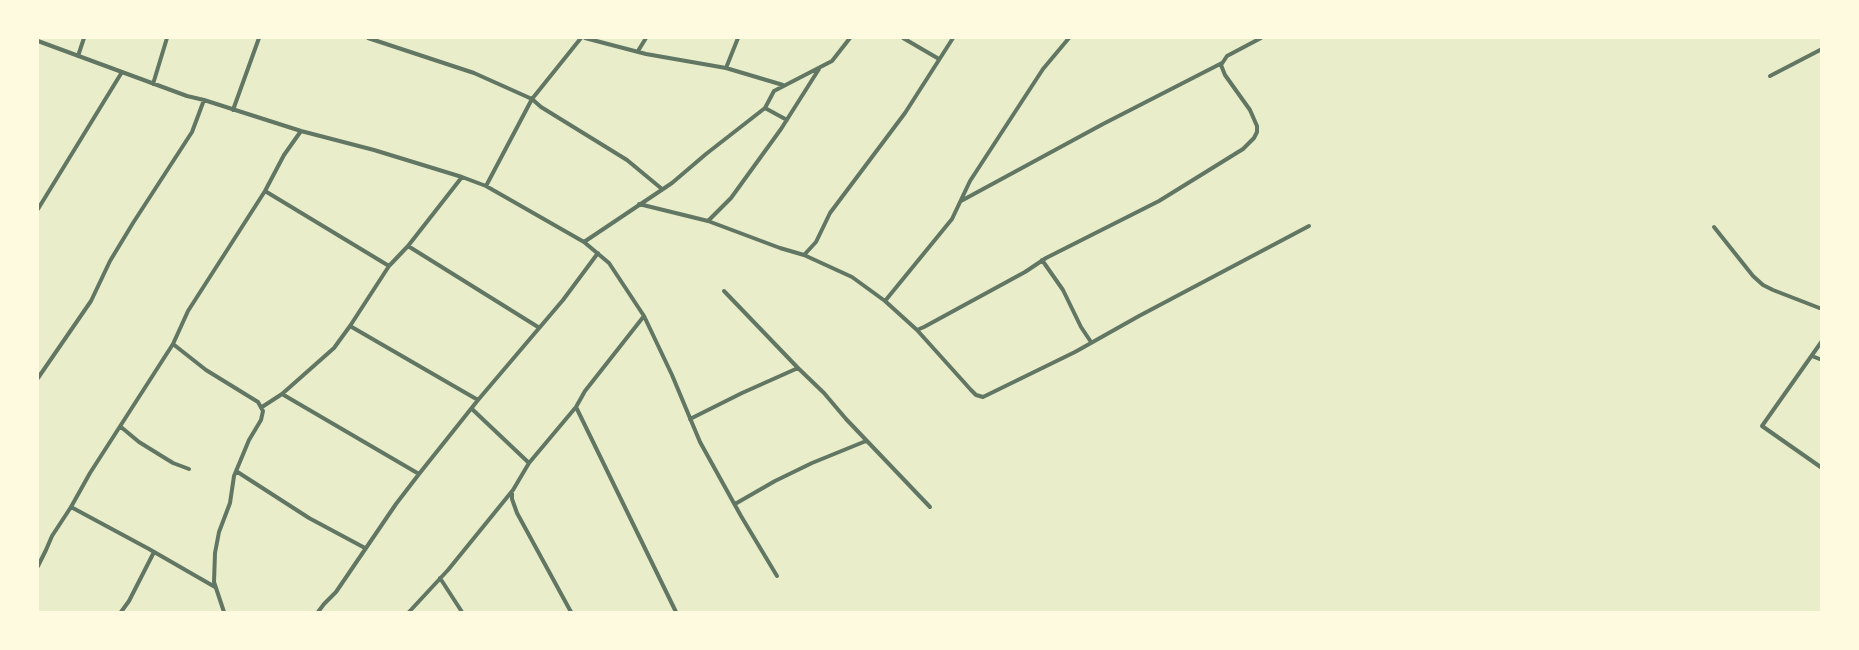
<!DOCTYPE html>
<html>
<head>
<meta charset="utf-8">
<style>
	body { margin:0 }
	#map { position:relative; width:1859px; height:650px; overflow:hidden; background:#e9edc9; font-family:Montserrat,sans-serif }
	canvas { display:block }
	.frame { position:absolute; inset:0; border:39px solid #fefae0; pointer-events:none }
</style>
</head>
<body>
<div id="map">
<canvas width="1859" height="650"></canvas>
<div class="frame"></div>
</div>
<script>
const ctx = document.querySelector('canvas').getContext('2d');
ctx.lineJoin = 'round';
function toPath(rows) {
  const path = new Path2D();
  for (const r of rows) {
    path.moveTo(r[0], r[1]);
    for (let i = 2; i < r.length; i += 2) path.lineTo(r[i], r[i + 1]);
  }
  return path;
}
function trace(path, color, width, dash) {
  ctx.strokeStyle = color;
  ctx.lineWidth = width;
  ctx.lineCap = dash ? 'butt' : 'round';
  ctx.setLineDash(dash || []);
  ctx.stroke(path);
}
const minor = toPath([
	[368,38,474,73,532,99,541,107,627,160,662,189],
	[585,38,646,54,726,68,738,38],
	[903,38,939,59],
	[38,41,187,96,204,100,301,131,374,150,462,177,486,186,584,242,609,263,644,316,672,375,700,442,741,516,777,576],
	[638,51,646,38],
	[78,56,84,38],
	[726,68,783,85],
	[1770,76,1822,49],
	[153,84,167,38],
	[765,108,787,120],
	[233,110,259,38],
	[486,186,532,99,581,38],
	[265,191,389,266],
	[961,201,1103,124,1222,63],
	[639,204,708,221,780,248,804,255,852,277,885,301,952,219,970,181,1043,69,1069,38],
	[38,209,122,72],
	[708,221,731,198,781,129,819,69],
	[1714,227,1753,276,1763,285,1773,290,1822,309],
	[584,242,672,183,706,154,765,108,774,91,832,61,850,38],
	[408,246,538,327],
	[804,255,816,242,830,213,905,113,953,38],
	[1042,260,1063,290,1081,327,1091,342],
	[885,301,917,330,924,327,1025,272,1046,258,1159,201,1243,149,1254,138,1257,132,1257,126,1250,110,1225,75,1221,65,1227,56,1261,38],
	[350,326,478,400],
	[917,330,971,390,976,395,983,397,1075,352,1139,316,1309,226],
	[1822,341,1762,426,1822,468],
	[173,344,206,370,258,402,263,411,261,420,249,440,234,476,230,503,219,532,215,553,214,582,224,612],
	[1812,356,1822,360],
	[798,368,824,393,846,419,930,507],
	[38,378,91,301,110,261,133,223,192,132,204,100],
	[282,394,419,474],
	[262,407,282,394,334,348,350,326,389,266,408,246,462,177],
	[576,407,676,612],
	[472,409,529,463],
	[690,419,742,393,798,368,724,291],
	[121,427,139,442,173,463,189,469],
	[236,471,309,518,365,548],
	[512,493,512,499,517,513,571,612],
	[735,504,775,481,812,463,866,441],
	[71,507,149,549,215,587],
	[38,566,46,550,52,536,71,507,90,473,173,344,188,311,265,191,284,155,301,131],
	[440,578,462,612],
	[121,612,129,601,154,552],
	[318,612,324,604,336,592,396,504,419,474,478,400,563,300,598,253],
	[409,612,448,570,513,490,529,463,576,407,585,391,644,316]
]);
trace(minor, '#617663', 4);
</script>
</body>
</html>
